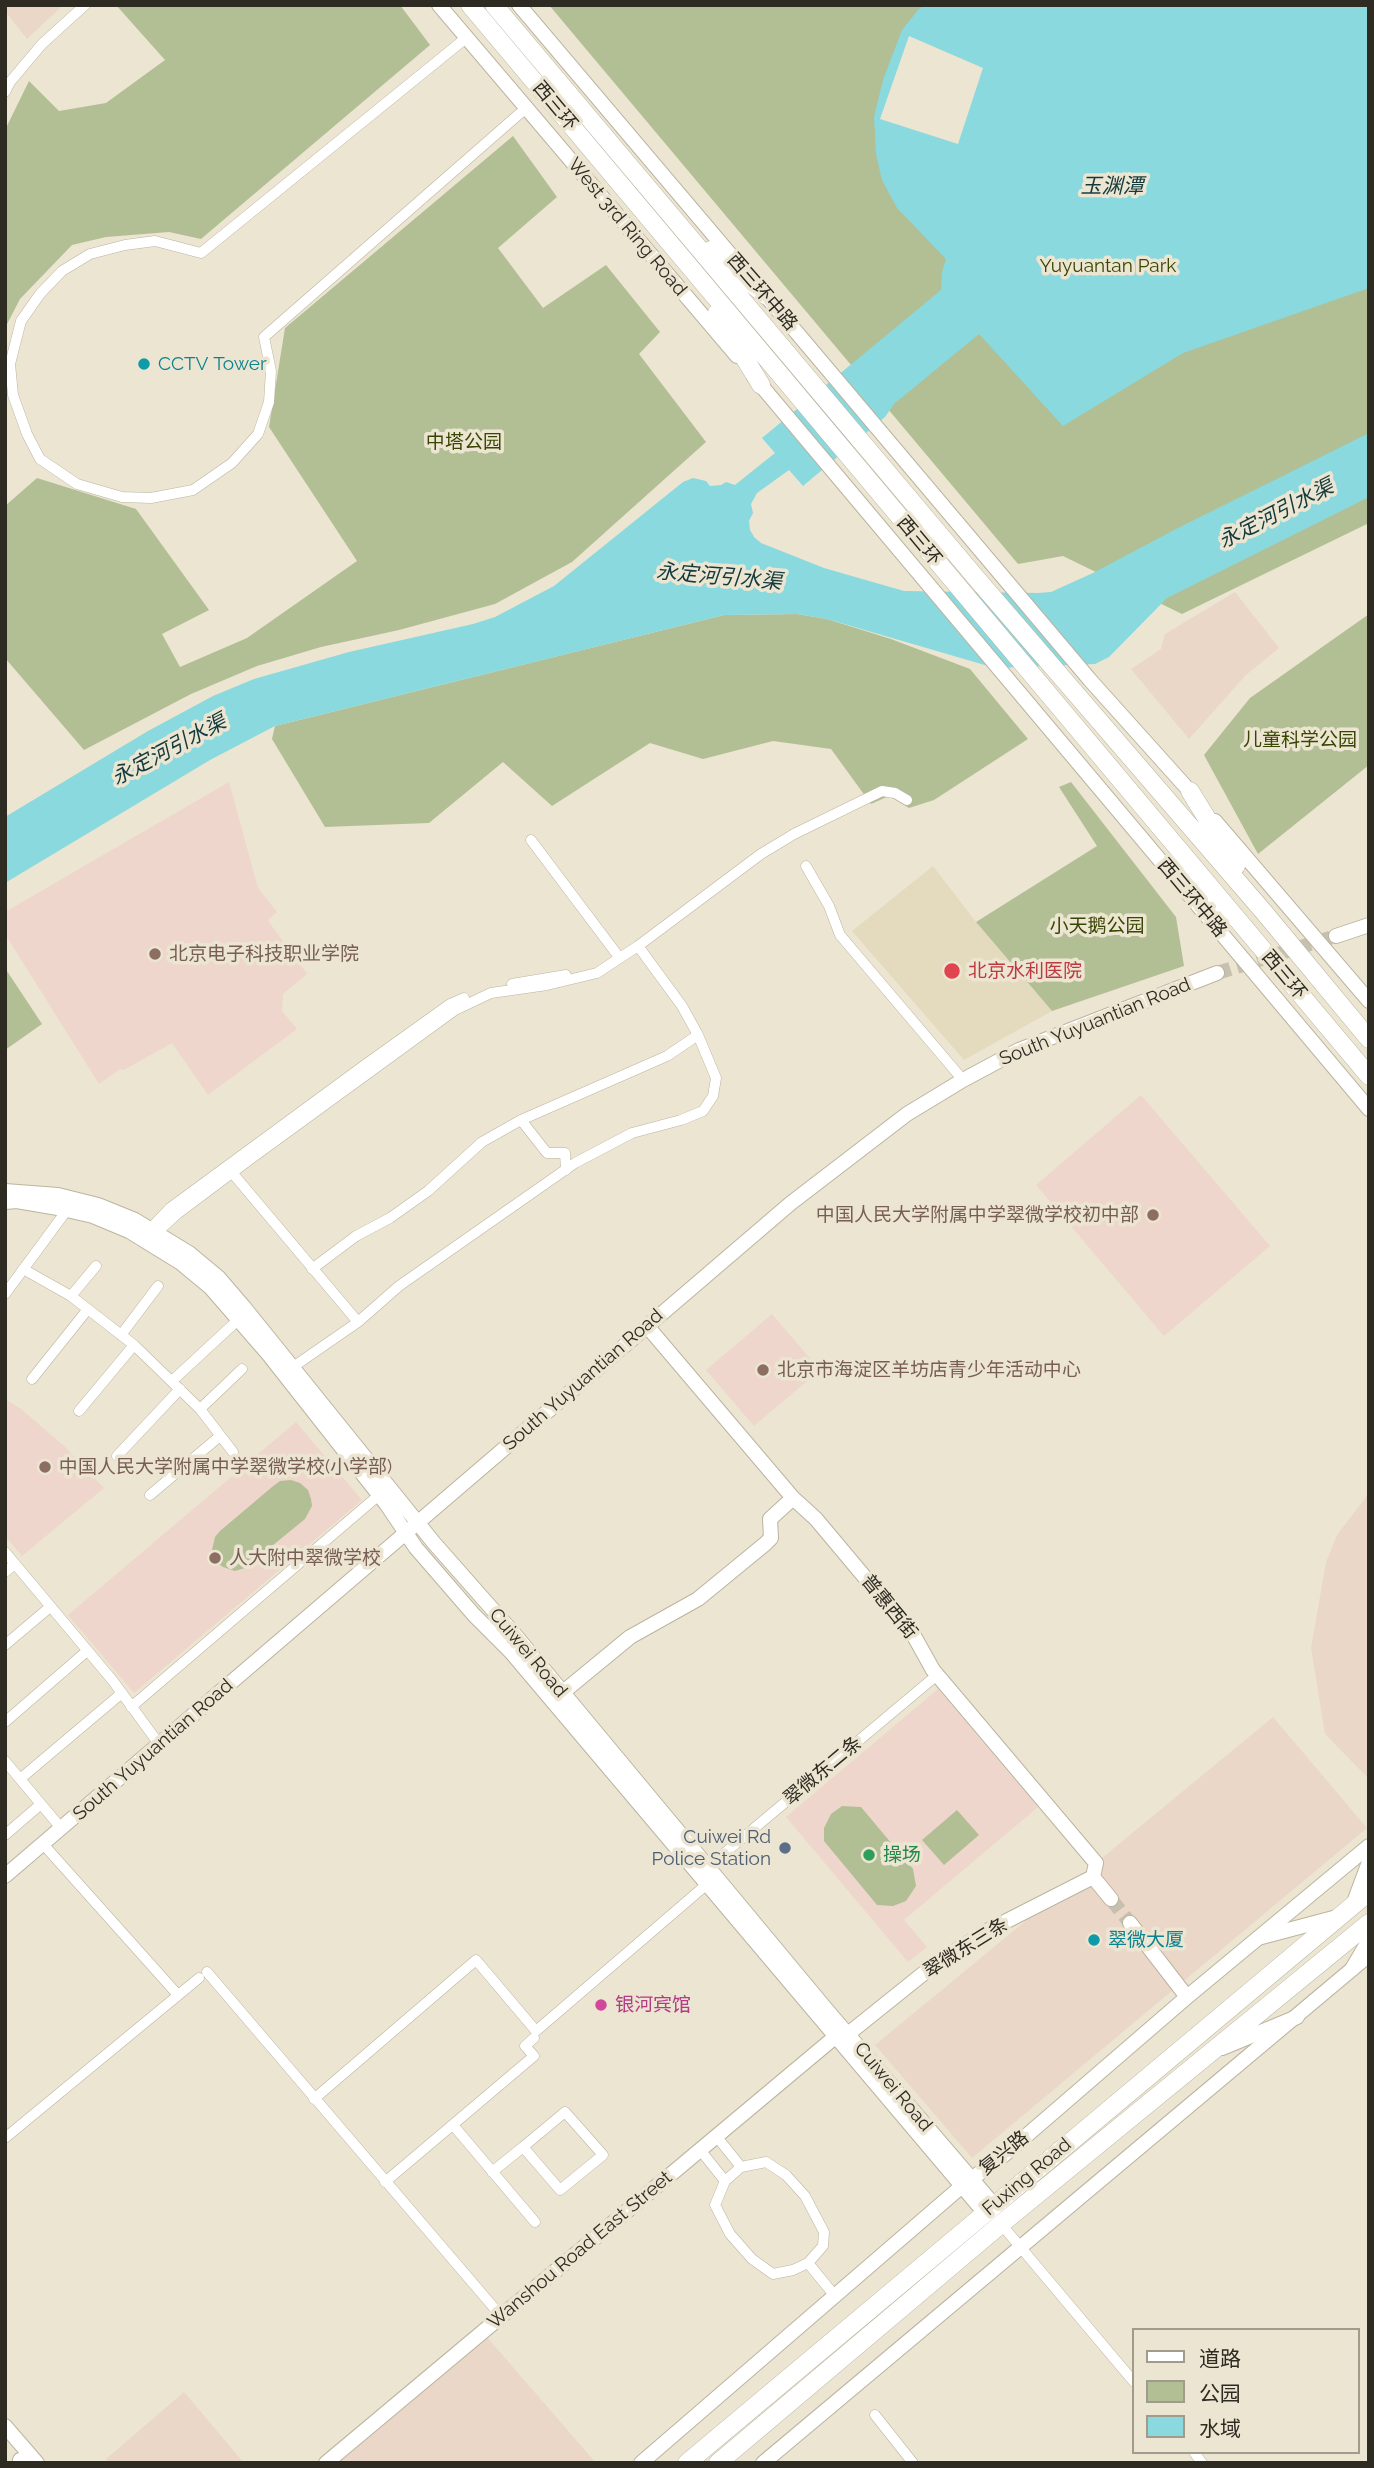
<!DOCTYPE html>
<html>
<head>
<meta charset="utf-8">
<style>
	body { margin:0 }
	#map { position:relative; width:1374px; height:2468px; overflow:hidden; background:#ece5d1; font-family:Raleway,"Noto Sans SC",sans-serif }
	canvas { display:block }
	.frame { position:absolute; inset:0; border:7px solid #2e2b23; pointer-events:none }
	.legend { position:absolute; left:1132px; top:2328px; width:228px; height:126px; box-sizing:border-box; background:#ece5d1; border:2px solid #a09b8b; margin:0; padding:9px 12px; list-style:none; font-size:21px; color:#2e2b23 }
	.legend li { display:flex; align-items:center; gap:14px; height:35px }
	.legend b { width:35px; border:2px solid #a09b8b }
</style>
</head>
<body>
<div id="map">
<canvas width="1374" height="2468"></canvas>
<div class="frame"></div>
<ul class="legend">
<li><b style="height:9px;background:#fff"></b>道路</li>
<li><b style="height:19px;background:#b2bf94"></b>公园</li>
<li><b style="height:19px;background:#89d9de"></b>水域</li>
</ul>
</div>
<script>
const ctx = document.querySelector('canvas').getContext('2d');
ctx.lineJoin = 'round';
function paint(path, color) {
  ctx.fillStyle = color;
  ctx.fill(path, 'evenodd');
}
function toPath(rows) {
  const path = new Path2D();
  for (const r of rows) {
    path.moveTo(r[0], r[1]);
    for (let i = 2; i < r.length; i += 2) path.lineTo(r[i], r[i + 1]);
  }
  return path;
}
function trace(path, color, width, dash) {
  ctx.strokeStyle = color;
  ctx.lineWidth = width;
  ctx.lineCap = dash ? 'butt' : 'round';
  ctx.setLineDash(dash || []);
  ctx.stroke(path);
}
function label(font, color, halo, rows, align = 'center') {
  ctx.font = font + ' Raleway,"Noto Sans SC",sans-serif';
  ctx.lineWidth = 7;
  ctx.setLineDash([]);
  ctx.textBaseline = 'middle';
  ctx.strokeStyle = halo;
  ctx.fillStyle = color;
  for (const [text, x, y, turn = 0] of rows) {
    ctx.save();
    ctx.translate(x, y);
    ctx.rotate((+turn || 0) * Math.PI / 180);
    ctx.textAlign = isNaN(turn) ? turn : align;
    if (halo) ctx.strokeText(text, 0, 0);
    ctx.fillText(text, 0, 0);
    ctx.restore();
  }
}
const commercial = toPath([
	[5,5,63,5,27,39,5,11],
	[1235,592,1279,648,1246,675,1189,739,1131,669,1161,649,1165,634],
	[1369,1493,1369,1779,1325,1734,1311,1648,1326,1562,1337,1535],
	[1273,1717,1367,1828,972,2158,875,2045],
	[486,2336,596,2463,335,2463],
	[184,2392,244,2463,110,2463,106,2459]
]);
const built = toPath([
	[933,866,976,922,1052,1011,964,1060,852,931]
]);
const education = toPath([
	[229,782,258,888,277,912,269,919,269,922,307,974,283,994,282,1011,297,1029,208,1095,172,1043,124,1070,120,1069,99,1084,5,934,5,912],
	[1141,1095,1270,1246,1164,1336,1036,1185],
	[772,1314,820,1370,754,1426,706,1370],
	[5,1399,21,1409,64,1446,104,1488,22,1556,5,1536],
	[296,1422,362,1500,134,1693,68,1615],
	[938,1689,1038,1807,904,1920,927,1947,908,1962,786,1817]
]);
const green = toPath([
	[116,5,400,5,430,45,201,239,169,232,106,237,72,245,20,299,5,328,5,130,29,81,59,111,106,103,165,60],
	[549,5,1369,5,1369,523,1182,614,1063,556,1018,564],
	[513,136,557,197,498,248,543,308,606,265,660,332,639,354,706,442,572,562,495,604,399,630,321,647,257,666,191,694,84,750,5,658,5,506,37,478,136,509,209,610,162,634,180,667,247,638,357,561,269,427,285,328],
	[797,614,827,619,891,639,970,669,1028,739,934,800,909,808,889,796,871,804,831,749,773,741,703,759,650,743,552,806,503,762,429,823,325,827,272,739,275,726,724,615],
	[1369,614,1369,765,1258,854,1204,755,1250,698],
	[1071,782,1176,917,1184,966,1052,1011,976,922,1097,846,1059,787],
	[5,968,42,1024,5,1050],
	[291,1480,300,1483,308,1490,311,1499,312,1506,305,1519,245,1568,235,1571,223,1567,216,1562,212,1550,215,1537,220,1531,272,1487,280,1481],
	[842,1806,861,1807,913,1869,916,1886,906,1901,893,1906,877,1905,824,1841,824,1828,831,1814],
	[957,1810,979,1835,944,1865,922,1840]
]);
const water = toPath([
	[924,5,1369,5,1369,288,1183,353,1063,426,979,334,894,404,885,417,803,486,789,470,757,493,751,504,753,513,749,521,750,530,754,537,761,543,824,568,904,591,1038,593,1051,592,1093,573,1178,528,1369,433,1369,497,1167,598,1109,657,1095,664,995,668,827,619,797,614,724,615,275,726,210,760,5,883,5,817,148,731,213,696,254,679,349,652,473,624,495,617,554,586,683,482,693,478,706,481,710,486,721,485,726,482,735,485,775,453,762,438,941,290,942,272,946,259,897,208,882,180,876,154,874,117,883,80,902,30,918,10]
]);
const pier = toPath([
	[909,36,983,68,958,144,880,119]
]);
const secondaryTunnel = toPath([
	[1217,973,1336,936],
	[1111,1899,1130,1923]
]);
const street = toPath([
	[466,38,201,253,155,241,125,245,90,254,62,271,40,294,21,321,10,364,13,395,27,434,40,459,77,484,122,497,151,498,193,490,232,463,258,434,269,402,271,371,264,337,526,108],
	[5,92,10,82,42,44,85,5],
	[531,840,619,957],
	[806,866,829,906,840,935,963,1080],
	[512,984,566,975],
	[521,1120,547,1153,565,1153,566,1170],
	[229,1169,358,1322],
	[149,1233,151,1228,170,1208,185,1197,362,1067,450,1004,464,998],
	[153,1236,177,1214,249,1160,455,1010,491,993,547,985,597,973,638,946,761,854,794,834,882,791,895,793,907,800],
	[23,1269,71,1296,134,1345,200,1409,233,1452],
	[312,1269,356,1236,390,1218,428,1191,482,1142,521,1120,667,1056,698,1035],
	[5,1294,67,1210],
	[71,1296,96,1266],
	[121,1335,158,1286],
	[293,1367,358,1322,399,1286,575,1163,632,1133,681,1120,703,1111,713,1096,716,1078,698,1035,682,1006,638,946],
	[32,1379,88,1309],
	[172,1381,239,1319],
	[200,1409,242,1369],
	[79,1411,134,1345],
	[117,1456,180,1389],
	[150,1495,220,1436],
	[5,1552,113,1681,159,1744],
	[5,1572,15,1564],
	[5,1645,50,1607],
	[131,1707,379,1495],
	[5,1722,87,1651],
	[5,1761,61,1828],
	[20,1779,122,1693],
	[5,1835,41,1804],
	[43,1844,178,1995],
	[708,1867,937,1675],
	[207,1972,501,2316],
	[314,2099,476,1960,536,2031,706,1885],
	[565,2112,603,2155,560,2190,523,2147,565,2112],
	[453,2125,535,2222],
	[5,2138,199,1978],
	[701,2151,725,2181,741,2167,717,2137],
	[741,2167,766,2162,786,2175,805,2196,824,2232,823,2246,808,2263],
	[492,2172,523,2147],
	[725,2181,715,2205,730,2234,752,2259,773,2274,793,2270,808,2263,835,2296],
	[385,2182,534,2056,525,2046,534,2038],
	[1001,2224,1134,2382],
	[875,2415,913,2463],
	[1194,2452,1202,2463]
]);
const secondary = toPath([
	[439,5,737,356],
	[519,5,740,266],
	[760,289,1090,680,1195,797],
	[754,377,1369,1109],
	[1215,821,1369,1001],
	[1336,936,1369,925],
	[5,1191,58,1195,98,1205,135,1220,189,1253,219,1278,243,1306,434,1543,516,1636,826,2009,994,2205],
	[5,1202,17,1201,58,1208,93,1216,129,1231,181,1263,210,1287,269,1355,387,1505,416,1548,474,1615,511,1652,984,2212],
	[647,1326,793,1498,816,1519,914,1636,933,1670,1096,1863,1093,1877,1111,1899],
	[562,1693,630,1637,698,1599,765,1544,771,1538,770,1519,793,1498],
	[5,1876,791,1203,907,1114,963,1080,1019,1050,1217,973],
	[1130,1923,1187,1997],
	[848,2034,939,1961,987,1931,1093,1877],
	[326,2463,835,2037],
	[641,2463,962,2186,1004,2155,1187,1997,1369,1846],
	[763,2463,1369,1955]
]);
const primary = toPath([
	[1353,1905,1369,1862],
	[1258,1938,1337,1917],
	[1352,1969,1369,1940],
	[1222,2048,1297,2017],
	[5,2426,37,2463],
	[20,2460,22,2463]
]);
const highway = toPath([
	[470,5,1369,1076],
	[494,5,977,579,1263,911,1369,1039],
	[711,250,765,295],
	[717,313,761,385],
	[1190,791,1236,866],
	[1167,868,1216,905],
	[687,2463,1369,1892],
	[718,2463,1001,2224,1369,1923]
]);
const markers = [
	[144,364,7,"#0f9aa8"],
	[155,954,7,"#8d6e63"],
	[952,971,9,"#e0444e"],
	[1153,1215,7,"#8d6e63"],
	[763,1370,7,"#8d6e63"],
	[45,1467,7,"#8d6e63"],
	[215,1558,7,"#8d6e63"],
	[785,1848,7,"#5c6f8a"],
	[869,1855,7,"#2e9e5b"],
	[1094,1940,7,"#0f9aa8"],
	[601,2005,7,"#d1479c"]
];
const streetNames = [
	["西三环",555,106,50],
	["West 3rd Ring Road",627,227,50],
	["西三环中路",762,292,49],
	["西三环",919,541,50],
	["西三环中路",1192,898,50],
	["西三环",1284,975,50],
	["South Yuyuantian Road",1095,1022,-22],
	["South Yuyuantian Road",583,1380,-41],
	["普惠西街",889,1607,51],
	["Cuiwei Road",528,1653,50],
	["South Yuyuantian Road",153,1750,-41],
	["翠微东二条",823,1771,-40],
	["翠微东三条",966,1948,-32],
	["Cuiwei Road",893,2087,50],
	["复兴路",1004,2153,-39],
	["Fuxing Road",1027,2177,-40],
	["Wanshou Road East Street",580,2250,-40]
];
const parkNames = [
	["Yuyuantan Park",1108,266],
	["中塔公园",464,442],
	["儿童科学公园",1300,740],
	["小天鹅公园",1097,926]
];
const cultureNames = [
	["CCTV Tower",158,364],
	["翠微大厦",1108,1940]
];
const educationNames = [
	["北京电子科技职业学院",169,954],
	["中国人民大学附属中学翠微学校初中部",1139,1215,"right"],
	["北京市海淀区羊坊店青少年活动中心",777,1370],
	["中国人民大学附属中学翠微学校(小学部)",59,1467],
	["人大附中翠微学校",229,1558]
];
const healthNames = [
	["北京水利医院",968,971]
];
const serviceNames = [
	["Cuiwei Rd",771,1837],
	["Police Station",771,1859]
];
const leisureNames = [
	["操场",883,1855]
];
const hotelNames = [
	["银河宾馆",615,2005]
];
const waterNames = [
	["玉渊潭",1112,187],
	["永定河引水渠",1276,514,-27],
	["永定河引水渠",719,577,5],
	["永定河引水渠",169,750,-28]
];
paint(commercial, '#ebd7c8');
paint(built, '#e4dbbf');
paint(education, '#eed6cc');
paint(green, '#b2bf94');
paint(water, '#89d9de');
paint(pier, '#ece5d1');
trace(secondaryTunnel, '#c6c0ae', 14, [14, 7]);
trace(street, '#bbb4a0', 11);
trace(secondary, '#bbb4a0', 16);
trace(primary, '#bbb4a0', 16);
trace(highway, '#bbb4a0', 19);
trace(street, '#fff', 10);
trace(secondary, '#fff', 14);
trace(primary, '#fff', 14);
trace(highway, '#fff', 18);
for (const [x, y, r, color] of markers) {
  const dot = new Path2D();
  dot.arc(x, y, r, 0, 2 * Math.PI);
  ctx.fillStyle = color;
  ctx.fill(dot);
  trace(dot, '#ece5d1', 2.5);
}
label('19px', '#2e2b23', '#ece5d1', streetNames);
label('19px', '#394603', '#ece5d1', parkNames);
label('19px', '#0d838f', '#ece5d1', cultureNames, 'left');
label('19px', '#785e54', '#ece5d1', educationNames, 'left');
label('19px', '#be3a42', '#ece5d1', healthNames, 'left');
label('19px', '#4e5e75', '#ece5d1', serviceNames, 'right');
label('19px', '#27864d', '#ece5d1', leisureNames, 'left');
label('19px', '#b23c85', '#ece5d1', hotelNames, 'left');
label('italic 21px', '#133a3d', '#ece5d1', waterNames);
</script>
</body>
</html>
